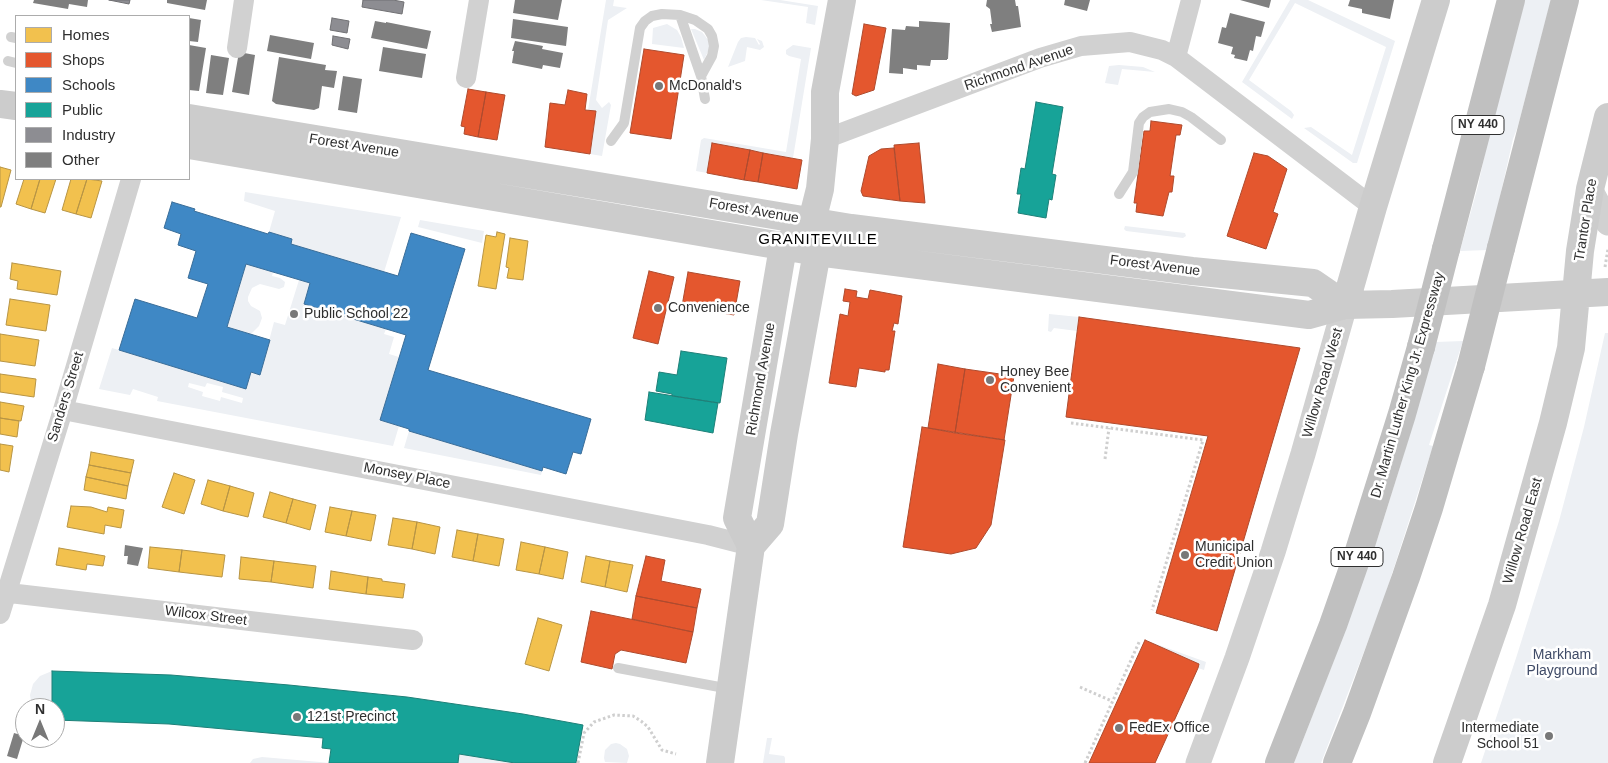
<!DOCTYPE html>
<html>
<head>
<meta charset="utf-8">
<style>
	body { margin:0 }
	#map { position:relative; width:1608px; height:763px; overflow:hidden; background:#fff; font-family:Arial,sans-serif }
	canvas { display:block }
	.legend { position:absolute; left:15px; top:15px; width:175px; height:165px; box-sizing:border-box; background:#fff; border:1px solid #acacac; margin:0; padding:6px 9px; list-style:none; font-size:15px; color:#2f2f2f }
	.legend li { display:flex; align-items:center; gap:10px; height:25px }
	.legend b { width:25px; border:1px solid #acacac }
	.north { position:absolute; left:15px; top:698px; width:50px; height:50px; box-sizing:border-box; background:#fff; border:1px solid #acacac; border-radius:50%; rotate:0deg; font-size:14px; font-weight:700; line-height:20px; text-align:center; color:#2f2f2f }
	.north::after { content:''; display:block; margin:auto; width:18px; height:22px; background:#787878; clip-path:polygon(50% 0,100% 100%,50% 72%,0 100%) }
</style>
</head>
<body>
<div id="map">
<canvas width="1608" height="763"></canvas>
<ul class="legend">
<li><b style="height:14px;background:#f2c14e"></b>Homes</li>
<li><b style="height:14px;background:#e4572e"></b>Shops</li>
<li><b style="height:14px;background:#3f88c5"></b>Schools</li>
<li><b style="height:14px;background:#17a398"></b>Public</li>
<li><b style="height:14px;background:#8d8d92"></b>Industry</li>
<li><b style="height:14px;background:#7f7f7f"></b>Other</li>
</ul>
<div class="north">N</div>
</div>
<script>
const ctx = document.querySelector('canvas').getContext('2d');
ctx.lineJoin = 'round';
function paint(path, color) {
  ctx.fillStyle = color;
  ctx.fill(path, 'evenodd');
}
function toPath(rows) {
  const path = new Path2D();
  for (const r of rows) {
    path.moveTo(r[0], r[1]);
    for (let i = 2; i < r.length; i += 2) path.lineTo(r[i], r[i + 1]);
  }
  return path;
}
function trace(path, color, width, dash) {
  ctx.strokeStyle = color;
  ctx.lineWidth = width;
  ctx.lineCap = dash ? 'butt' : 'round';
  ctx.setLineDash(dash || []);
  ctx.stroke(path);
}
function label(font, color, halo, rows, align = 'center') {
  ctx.font = font + ' Arial,sans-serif';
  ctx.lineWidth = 5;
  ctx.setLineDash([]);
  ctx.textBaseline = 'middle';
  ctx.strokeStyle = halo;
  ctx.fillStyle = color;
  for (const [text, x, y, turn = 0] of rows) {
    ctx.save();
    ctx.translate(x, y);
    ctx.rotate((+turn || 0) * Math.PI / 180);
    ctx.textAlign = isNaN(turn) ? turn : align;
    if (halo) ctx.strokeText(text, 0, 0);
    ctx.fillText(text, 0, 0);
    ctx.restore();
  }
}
const green = toPath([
	[606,0,614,0,613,6,627,8,608,20,596,100,602,108,609,102,611,105,602,156,590,154,596,112,588,110],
	[761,0,780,0,818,6,815,25,806,23,808,7],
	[1290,0,1308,0,1395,41,1357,163,1353,163,1304,128,1311,127,1352,155,1386,47,1295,3,1249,80,1291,111,1294,115,1292,119,1242,82],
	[1525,0,1551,0,1518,126,1513,139,1488,250,1460,251,1478,186,1487,144],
	[667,24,677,30,681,37,684,48,652,44,653,28],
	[691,29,695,29,702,32,709,41,710,47,704,60],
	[746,37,755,38,759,45,760,44,757,39,762,41,764,47,760,50,747,47,745,61,728,67,738,42,741,38],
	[793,45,811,48,793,158,713,144,707,173,696,171,701,140,704,138,786,152,801,59,789,56,786,54,786,50],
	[1119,65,1143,67,1155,72,1122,69,1118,85,1105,83,1109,66],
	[245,192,401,217,384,272,291,244,292,239,269,232,275,211,244,201],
	[420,220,484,231,482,243,418,227],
	[1125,226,1185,233,1186,236,1183,238,1126,231,1124,229],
	[246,264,273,272,272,276,280,278,285,282,284,287,279,289,260,284,252,288,248,297,248,301,251,306,260,311,262,318,259,326,251,334,227,327],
	[299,280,310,283,304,304,386,329,384,334,394,337,389,354,399,357,380,420,399,426,393,446,157,401,158,397,133,389,130,395,99,389,112,348,246,389,251,372,260,375,274,322,285,325],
	[189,383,205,387,207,383,223,387,222,392,243,398,242,403,221,397,220,401,202,396,203,392,188,387],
	[1049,314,1079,317,1077,331,1054,328,1051,332,1048,331],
	[1605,333,1608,333,1608,763,1481,763,1517,655,1559,521,1584,427],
	[1463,341,1429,445,1433,446,1382,605,1321,763,1294,763,1332,665,1379,534,1403,457,1436,342],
	[409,431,542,471,541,475,404,448],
	[1145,640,1206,662,1204,670,1198,668,1199,664],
	[52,671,52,708,32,708,30,695,33,684,40,676],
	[767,738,772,738,769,754,784,756,785,758,785,763,763,763],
	[616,743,620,744,627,749,629,756,627,763,605,762,604,758,605,750,611,744],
	[459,754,515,763,458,763],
	[262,757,320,762,329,763,250,763,253,759]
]);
const homes = toPath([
	[0,167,11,170,1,207,0,207,0,167],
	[24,179,40,179,31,209,16,204,24,179],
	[40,179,56,179,45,213,31,209,40,179],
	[71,179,87,179,76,214,62,210,71,179],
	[87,179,102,181,91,218,76,214,87,179],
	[497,232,505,234,496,289,478,286,486,235,496,237,497,232],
	[510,238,528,241,523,280,507,278,509,268,506,267,510,238],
	[12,263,61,271,57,295,17,289,18,281,10,279,12,263],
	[10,299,50,305,46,331,6,325,10,299],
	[0,334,39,340,35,366,0,361,0,334],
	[0,374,36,379,34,397,0,392,0,374],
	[0,402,24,406,21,421,0,418,0,402],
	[0,418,19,421,17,437,0,434,0,418],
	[0,444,13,446,9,472,0,470,0,444],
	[91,452,134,460,131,473,89,465,91,452],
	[89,465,131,473,128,486,86,477,89,465],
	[174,473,195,480,184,514,162,507,174,473],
	[86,477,128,486,126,499,84,490,86,477],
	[208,480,230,486,223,511,201,504,208,480],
	[230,486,254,493,248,517,223,511,230,486],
	[270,492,293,499,286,523,263,517,270,492],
	[293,499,316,505,310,530,286,523,293,499],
	[71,506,91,507,107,512,108,507,124,510,121,528,105,525,104,534,67,527,71,506],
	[330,507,352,511,346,536,325,532,330,507],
	[352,511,376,515,371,541,346,536,352,511],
	[393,518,417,522,412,549,388,545,393,518],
	[417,522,440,527,435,554,412,549,417,522],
	[457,530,478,534,473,561,452,557,457,530],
	[478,534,504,539,499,566,473,561,478,534],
	[521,542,545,547,539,574,516,570,521,542],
	[150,547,182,550,179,572,148,568,150,547],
	[545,547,568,552,563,579,539,574,545,547],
	[59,548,105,556,103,566,87,564,86,570,56,565,59,548],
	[182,550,225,555,222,577,179,572,182,550],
	[586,556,610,561,605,587,581,582,586,556],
	[241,557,274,561,271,582,239,579,241,557],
	[274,561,316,566,313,588,271,582,274,561],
	[610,561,633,565,627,592,605,587,610,561],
	[331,571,368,577,366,594,329,589,331,571],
	[368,577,382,579,382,581,405,584,403,598,366,594,368,577],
	[538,618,562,625,549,671,525,664,538,618]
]);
const shops = toPath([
	[864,24,886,28,874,90,856,96,852,94,864,24],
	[644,49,684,55,671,139,630,133,644,49],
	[468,89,486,92,478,137,464,134,465,127,461,126,468,89],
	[568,90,587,94,585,110,596,111,590,154,545,147,550,103,565,105,568,90],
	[486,92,505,95,497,140,478,137,486,92],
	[1151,121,1182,125,1180,135,1176,135,1170,176,1174,176,1172,192,1169,192,1163,216,1136,212,1137,203,1134,203,1144,131,1150,131,1151,121],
	[712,143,750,150,744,180,707,173,712,143],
	[919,143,925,203,900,201,894,145,919,143],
	[894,148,900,201,863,196,861,191,869,156,881,149,894,148],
	[750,150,763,153,758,182,744,180,750,150],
	[763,153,802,160,797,189,758,182,763,153],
	[1254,153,1268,156,1287,169,1273,212,1278,214,1266,249,1227,236,1254,153],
	[649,271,674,277,658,344,633,338,649,271],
	[688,272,740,281,734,315,682,306,688,272],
	[845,289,857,291,856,297,868,299,870,290,902,296,898,324,894,323,892,331,895,331,889,370,885,370,885,372,859,368,856,387,829,383,840,314,848,316,850,302,843,301,845,289],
	[1079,317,1300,348,1217,631,1156,613,1208,436,1066,417,1079,317],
	[938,364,965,369,955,433,928,428,938,364],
	[965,369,1014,376,1004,440,955,433,965,369],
	[922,427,1005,440,991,525,976,548,951,554,903,547,922,427],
	[646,556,665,560,661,581,701,589,697,608,636,596,646,556],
	[636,596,697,608,693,632,632,619,636,596],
	[591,611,693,632,686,663,621,650,615,654,612,669,581,662,591,611],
	[1145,640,1199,664,1198,668,1155,763,1089,763,1145,640]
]);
const schools = toPath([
	[172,202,195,209,194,211,268,234,269,232,292,239,291,244,398,276,411,233,465,249,428,370,591,419,581,454,573,452,566,474,543,467,542,471,409,431,409,429,380,420,406,335,304,304,310,283,246,264,227,327,270,340,260,375,251,372,246,389,119,350,135,299,197,318,208,284,188,278,196,251,178,245,181,234,164,228,172,202]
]);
const public = toPath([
	[1036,102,1063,107,1052,174,1056,175,1052,200,1049,199,1046,218,1018,213,1021,194,1017,194,1021,168,1025,169,1036,102],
	[681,351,727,358,720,403,672,396,672,394,656,391,659,372,677,375,681,351],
	[649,392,718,403,713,433,645,420,649,392],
	[52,671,171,675,289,685,407,697,523,714,583,725,576,763,515,763,459,754,458,763,329,763,331,749,322,748,323,738,169,724,55,720,55,708,52,708,52,671]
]);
const industry = toPath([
	[109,0,130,0,129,4,109,0],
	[363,0,393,0,404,2,402,14,362,7,363,0],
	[332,18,349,21,347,33,330,30,332,18],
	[333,36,350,39,348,49,332,45,333,36]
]);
const building = toPath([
	[34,0,88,0,87,7,69,4,68,9,33,3],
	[167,0,207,0,205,10,167,3],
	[515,0,562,0,558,20,513,13],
	[987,0,1015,0,1016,6,1018,6,1021,27,992,32,990,24,992,24,990,9,986,6],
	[1065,0,1090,0,1087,11,1064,5],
	[1240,0,1271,0,1269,8],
	[1350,0,1394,0,1390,19,1362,13,1362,9,1348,6],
	[1230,13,1265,22,1261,37,1256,36,1253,51,1250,50,1247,61,1234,58,1235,55,1231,54,1233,47,1218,43,1222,27,1226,28],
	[189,18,201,20,198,42,189,41],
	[513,19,568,27,566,46,511,38],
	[375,21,386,23,386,22,431,31,427,49,371,38],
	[919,21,950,23,948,59,947,59,947,60,931,60,930,66,917,65,917,70,903,68,903,74,889,73,892,29,905,30,906,26,919,27],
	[270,35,314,43,311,59,267,51],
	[515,41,543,46,542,49,563,53,560,68,543,65,542,69,512,63,514,51,512,51],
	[189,45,206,48,199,91,189,90],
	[383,47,426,54,422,78,379,71],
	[239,52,255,55,249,95,232,92],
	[211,55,229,58,223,95,206,93],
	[279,57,326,65,325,70,337,71,334,88,322,86,319,108,314,110,276,104,272,101],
	[343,76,362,79,357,113,338,110],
	[125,545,143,548,138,566,127,564,128,556,124,556],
	[14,733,24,736,17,759,7,756]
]);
const path = toPath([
	[1605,267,1608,249],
	[1071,423,1203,440,1152,610],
	[1105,459,1109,428],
	[1080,687,1112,701],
	[578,763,584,733,594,722,614,715,633,716,641,721,648,727,662,750,676,754],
	[1085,763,1140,640]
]);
const service = toPath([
	[680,15,695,20,708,29,712,36,714,46,712,56,701,76],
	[11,37,16,38],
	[8,61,16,63],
	[611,141,624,123,640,28,645,21,652,16,662,14,680,15,701,76,705,99],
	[1119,194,1133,172,1139,123,1143,117,1150,112,1169,109,1182,112,1191,117,1221,140],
	[618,668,730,689]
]);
const minor = toPath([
	[237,48,244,0],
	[1176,57,1191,0],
	[466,78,479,0],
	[825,139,1040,58,1081,46,1130,42,1162,50,1176,57,1373,207],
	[63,410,708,535,751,546],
	[0,592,413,640],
	[0,614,63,410,131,179]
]);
const tertiary = toPath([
	[1590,189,1608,223],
	[1198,763,1237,658,1273,552,1303,454,1345,305]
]);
const secondary = toPath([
	[0,104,16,106],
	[189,118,851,228,1192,271,1313,283,1345,305],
	[189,145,817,252,1309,315,1345,305,1392,304,1608,292],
	[1345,305,1373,207,1436,0],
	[751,546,770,524,784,434,817,252,812,221,820,189,825,139,825,92,842,0],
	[720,763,751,546,737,518,783,247,796,236],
	[1447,763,1502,605,1553,423,1571,348,1580,251,1590,189,1608,117]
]);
const motorway = toPath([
	[1501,248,1565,0],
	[1446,249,1511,0],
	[1279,763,1333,625,1358,554,1402,414,1421,347],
	[1337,763,1357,713,1406,577,1429,508,1471,366]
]);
const motorwayBridge = toPath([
	[1421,347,1446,249],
	[1471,366,1501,248]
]);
const markers = [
	[659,86,5,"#787878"],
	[658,308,5,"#787878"],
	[294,314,5,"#787878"],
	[990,380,5,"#787878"],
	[1185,555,5,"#787878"],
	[297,717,5,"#787878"],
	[1119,728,5,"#787878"],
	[1549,736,5,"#787878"]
];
const shields = [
	[1478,125,52],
	[1357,557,52]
];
const shieldNames = [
	["NY 440",1478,125],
	["NY 440",1357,557]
];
const streetNames = [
	["Richmond Avenue",1019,68,-19],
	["Forest Avenue",354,146,9],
	["Forest Avenue",754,211,10],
	["Trantor Place",1586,220,-81],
	["Forest Avenue",1155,266,7],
	["Richmond Avenue",761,379,-80],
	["Willow Road West",1323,383,-74],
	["Dr. Martin Luther King Jr. Expressway",1408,385,-74],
	["Sanders Street",66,397,-73],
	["Monsey Place",407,476,11],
	["Willow Road East",1523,531,-74],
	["Wilcox Street",206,616,7]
];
const poiNames = [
	["McDonald's",669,86],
	["Convenience",668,308],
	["Public School 22",304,314],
	["Honey Bee",1000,372],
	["Convenient",1000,388],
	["Municipal",1195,547],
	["Credit Union",1195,563],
	["121st Precinct",307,717],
	["FedEx Office",1129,728],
	["Intermediate",1539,728,"right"],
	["School 51",1539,744,"right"]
];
const parkNames = [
	["Markham",1562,655],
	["Playground",1562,671]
];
const neighbourhoodNames = [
	["GRANITEVILLE",818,240]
];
paint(green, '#edf0f4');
paint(homes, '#f2c14e');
trace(homes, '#b89545', 1);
paint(shops, '#e4572e');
trace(shops, '#ae4b2e', 1);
paint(schools, '#3f88c5');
trace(schools, '#3a6d98', 1);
paint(public, '#17a398');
trace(public, '#1e8078', 1);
paint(industry, '#8d8d92');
trace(industry, '#717174', 1);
paint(building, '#7f7f7f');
trace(path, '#cfcfcf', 3, [2.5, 2.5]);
trace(service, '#d1d1d1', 10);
trace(minor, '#d1d1d1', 20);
trace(tertiary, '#d1d1d1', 25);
trace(secondary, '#ccc', 28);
trace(motorway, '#c0c0c0', 28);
trace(motorwayBridge, '#c0c0c0', 28);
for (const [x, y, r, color] of markers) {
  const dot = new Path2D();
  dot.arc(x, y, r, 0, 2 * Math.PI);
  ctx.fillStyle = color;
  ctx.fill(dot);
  trace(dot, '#fff', 2);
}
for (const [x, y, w] of shields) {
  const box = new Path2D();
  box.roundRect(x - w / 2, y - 9.5, w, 19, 4);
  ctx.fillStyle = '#fff';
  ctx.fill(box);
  trace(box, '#2f2f2f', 1);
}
label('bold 12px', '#2f2f2f', null, shieldNames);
label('14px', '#2f2f2f', '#fff', streetNames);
label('14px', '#2f2f2f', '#fff', poiNames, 'left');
label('14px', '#3f4b67', '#fff', parkNames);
ctx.letterSpacing = '1px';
label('15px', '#000', '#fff', neighbourhoodNames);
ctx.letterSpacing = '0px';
</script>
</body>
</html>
